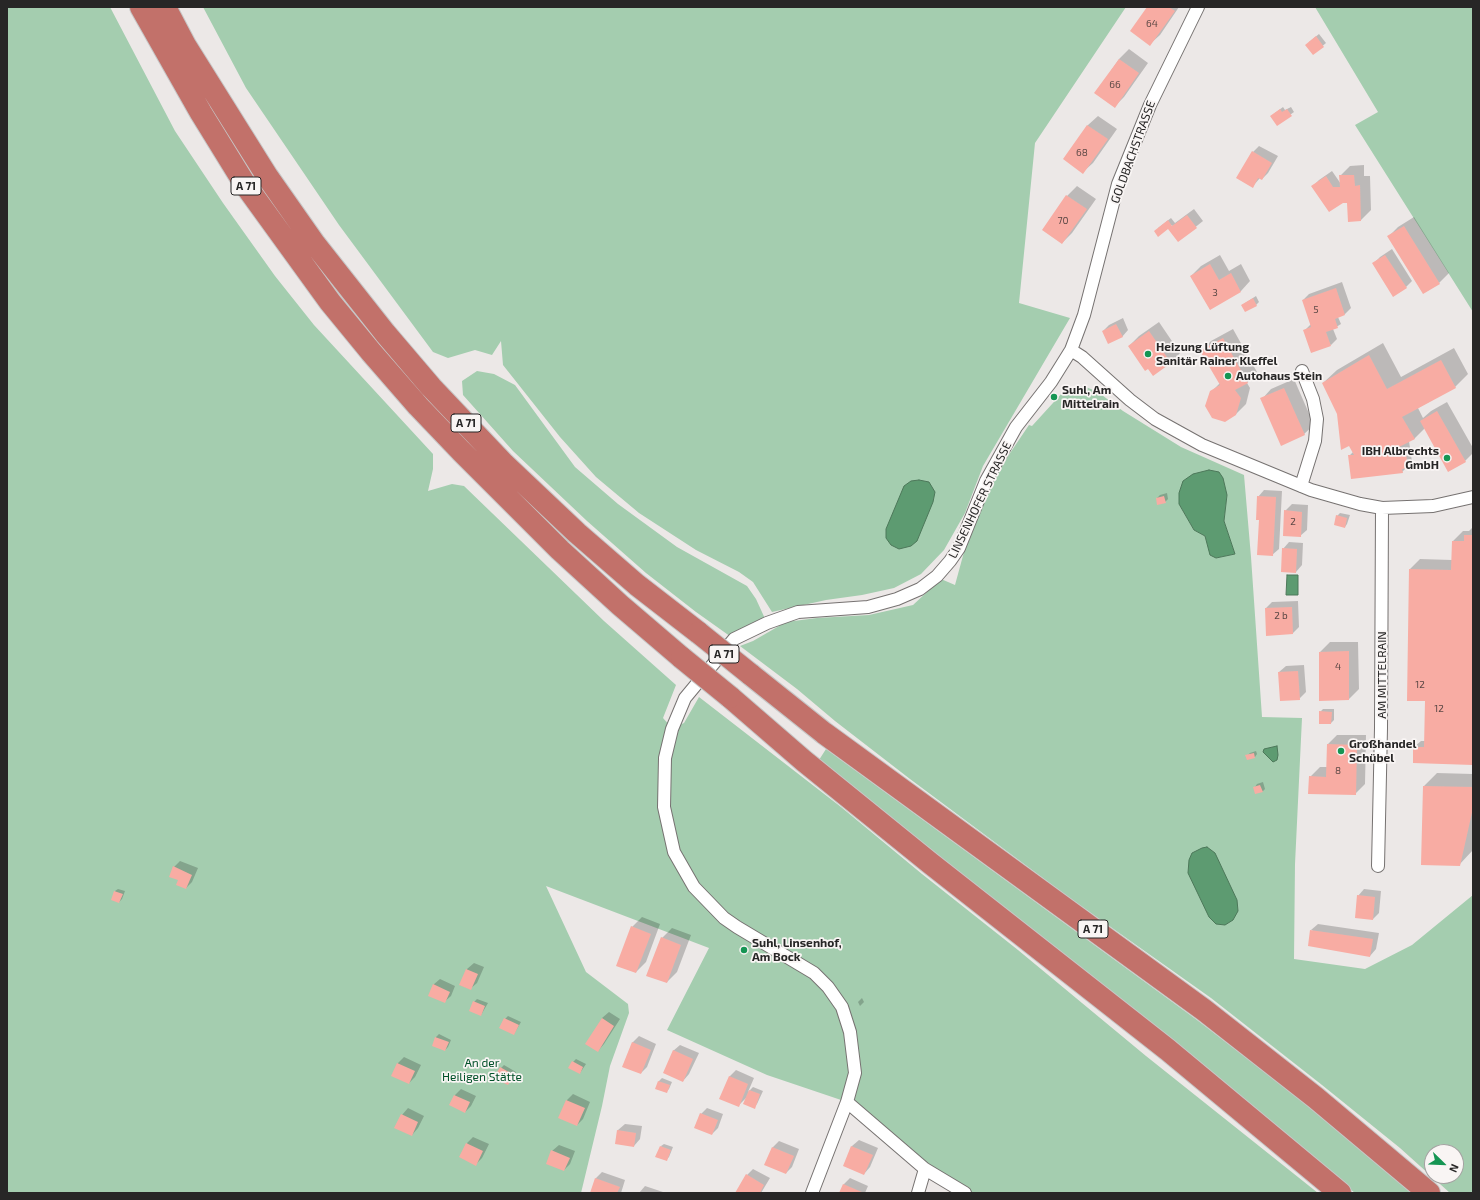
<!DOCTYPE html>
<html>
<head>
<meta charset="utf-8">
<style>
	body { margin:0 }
	#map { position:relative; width:1480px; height:1200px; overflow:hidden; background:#ece8e7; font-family:"Exo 2",sans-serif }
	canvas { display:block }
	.frame { position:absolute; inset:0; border:8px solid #272626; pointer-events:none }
	.north { position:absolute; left:1424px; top:1144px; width:40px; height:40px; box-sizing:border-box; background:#f9f5f4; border:1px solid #a5a2a2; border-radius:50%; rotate:113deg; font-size:11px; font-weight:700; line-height:16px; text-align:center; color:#272626 }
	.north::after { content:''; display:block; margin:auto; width:14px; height:18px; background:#159553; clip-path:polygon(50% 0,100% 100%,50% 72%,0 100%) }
</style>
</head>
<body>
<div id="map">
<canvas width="1480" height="1200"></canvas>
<div class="frame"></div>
<div class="north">N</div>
</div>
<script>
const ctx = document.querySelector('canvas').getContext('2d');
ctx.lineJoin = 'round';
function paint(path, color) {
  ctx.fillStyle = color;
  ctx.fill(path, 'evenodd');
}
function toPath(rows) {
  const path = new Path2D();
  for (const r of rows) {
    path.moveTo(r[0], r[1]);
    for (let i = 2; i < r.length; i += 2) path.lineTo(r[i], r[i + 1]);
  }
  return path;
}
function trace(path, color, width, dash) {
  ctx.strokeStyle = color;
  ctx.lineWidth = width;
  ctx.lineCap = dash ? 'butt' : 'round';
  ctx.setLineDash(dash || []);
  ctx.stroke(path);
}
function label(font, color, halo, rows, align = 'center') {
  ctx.font = font + ' "Exo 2",sans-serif';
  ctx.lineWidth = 3.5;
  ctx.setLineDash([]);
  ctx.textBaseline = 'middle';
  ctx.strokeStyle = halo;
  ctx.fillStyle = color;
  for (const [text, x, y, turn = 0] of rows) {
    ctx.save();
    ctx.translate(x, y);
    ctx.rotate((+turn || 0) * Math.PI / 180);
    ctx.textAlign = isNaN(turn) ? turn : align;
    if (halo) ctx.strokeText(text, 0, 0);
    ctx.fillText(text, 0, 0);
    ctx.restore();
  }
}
const green = toPath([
	[7,7,110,7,175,131,223,203,275,276,314,325,433,454,433,469,428,491,452,484,464,486,604,621,676,685,663,718,672,728,684,723,699,697,841,807,922,874,1018,950,1146,1056,1318,1193,965,1193,847,1102,767,1075,667,1030,709,948,546,886,586,972,628,1004,629,1013,610,1066,602,1106,581,1193,7,1193],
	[203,7,1126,7,1035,143,1019,303,1070,318,983,466,965,513,944,550,921,574,894,588,862,595,826,600,772,612,753,582,739,572,696,550,639,513,596,477,560,437,503,365,501,341,492,355,475,350,448,358,433,352,339,225,246,88],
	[1315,7,1473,7,1473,312,1355,125,1378,112],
	[477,371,494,374,515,385,575,467,618,504,677,547,747,586,756,599,767,623,734,639,696,612,646,573,587,521,513,451,463,395,462,381],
	[1079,386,1086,387,1098,392,1123,411,1181,447,1244,475,1251,557,1262,717,1302,718,1295,864,1294,959,1365,969,1412,945,1473,895,1473,1193,1450,1193,1400,1148,1322,1085,1211,998,1067,896,910,779,835,721,797,689,740,646,753,641,786,622,817,618,869,615,913,605,941,579,955,585,964,552,983,502,1006,459,1029,425,1032,426,1063,392,1068,389],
	[1227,495,1224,521,1235,554,1216,558,1208,544,1205,536,1194,530,1179,504],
	[1432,1152,1456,1152,1456,1176,1432,1176],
	[826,749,1197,1020,1309,1106,1414,1193,1355,1193,1171,1043,819,760]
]);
const water = toPath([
	[1209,470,1219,472,1223,478,1227,495,1224,521,1235,554,1216,558,1210,555,1205,536,1194,530,1179,504,1179,493,1183,481,1193,474,1209,470],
	[919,480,929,482,935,492,933,502,917,541,911,546,899,549,891,545,886,538,886,529,904,486,911,481,919,480],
	[1287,575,1298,575,1298,595,1286,595,1287,575],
	[1277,746,1278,755,1277,760,1273,762,1263,752,1264,749,1277,746],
	[1207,847,1215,853,1237,900,1238,911,1233,920,1225,925,1216,924,1209,917,1188,873,1189,860,1192,853,1202,848,1207,847]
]);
const shadow = toPath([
	[1148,7,1179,7,1160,35,1150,44],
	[1319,34,1326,43,1313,54,1309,42],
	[1129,49,1148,63,1124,97,1115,106,1096,93,1119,59],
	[1283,107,1285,110,1291,107,1294,112,1277,124,1275,113],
	[1098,116,1117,129,1093,163,1083,172,1064,159,1088,125],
	[1259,146,1278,156,1268,173,1262,179,1260,178,1253,186,1253,152],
	[1364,165,1364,176,1370,176,1371,210,1361,220,1349,221,1348,202,1312,187,1319,180,1332,171,1341,184,1340,176,1350,166],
	[1077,186,1096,199,1072,233,1062,243,1067,196],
	[1194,209,1203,221,1178,241,1172,225,1159,235,1158,228,1171,218,1175,223],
	[1414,217,1449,273,1439,283,1424,293,1389,236,1398,227],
	[1392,249,1412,281,1406,287,1374,263,1380,257],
	[1220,255,1229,271,1241,264,1250,281,1241,291,1210,309,1191,276,1201,266],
	[1342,282,1351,308,1345,314,1338,317,1341,324,1333,329,1337,339,1331,345,1304,331,1311,324,1303,300,1309,294],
	[1256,296,1259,302,1256,305,1242,305],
	[1123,318,1128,330,1122,337,1103,331,1109,325],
	[1159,322,1180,353,1171,363,1129,346,1139,336],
	[1233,329,1257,372,1247,383,1250,388,1246,404,1235,415,1211,392,1220,383,1202,351,1211,341],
	[1383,343,1401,377,1454,348,1468,374,1455,387,1418,408,1423,418,1431,411,1447,402,1473,448,1473,453,1465,461,1425,428,1414,439,1409,441,1412,462,1402,472,1349,456,1354,451,1338,414,1323,383,1337,370],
	[1294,379,1314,425,1304,434,1262,399,1271,389],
	[1264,490,1282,491,1279,549,1272,555,1260,519,1258,497],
	[1167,493,1168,499,1165,502,1157,498,1160,495],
	[1292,504,1308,505,1307,530,1300,536,1285,511],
	[1340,513,1350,515,1347,524,1345,527,1337,516],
	[1473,527,1473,764,1414,762,1414,747,1421,741,1425,741,1426,700,1408,700,1410,569,1420,559,1452,560,1453,541,1463,531,1469,531],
	[1289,542,1303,543,1302,565,1296,572,1283,549],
	[1298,601,1299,627,1293,633,1267,635,1266,608,1272,602],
	[1330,642,1358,642,1359,689,1349,699,1320,700,1320,652],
	[1304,665,1306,692,1299,699,1279,672,1286,666],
	[1323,709,1334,709,1334,720,1331,723,1320,712],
	[1337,735,1366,735,1365,784,1355,794,1310,777,1320,767,1327,767,1328,744],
	[1256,751,1257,754,1255,757,1247,756,1250,753],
	[1437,773,1473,774,1473,850,1459,865,1422,864,1424,786],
	[1263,782,1265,789,1262,792,1255,787,1257,784],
	[180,861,198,868,192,882,186,888,179,880,174,867],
	[118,889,125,891,122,899,119,902,115,891],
	[1364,889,1381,891,1379,913,1373,919,1358,896],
	[642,917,660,924,646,962,636,972,632,927],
	[1318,924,1379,933,1376,949,1370,956,1311,930],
	[672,928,691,935,677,972,667,982,662,938],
	[474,963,484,967,477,983,470,989,460,985,467,969],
	[440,979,455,986,451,996,444,1002,433,985],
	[862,998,864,1002,860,1006,858,1002],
	[477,999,488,1003,481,1015,474,1002],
	[609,1012,620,1019,604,1044,598,1051,602,1018],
	[508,1016,521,1022,514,1034,505,1019],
	[439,1034,451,1040,448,1047,445,1050,433,1045,436,1037],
	[639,1036,656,1044,647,1067,641,1073,632,1043],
	[680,1045,699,1053,689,1074,683,1081,673,1051],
	[404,1057,421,1065,415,1077,409,1083,392,1075,398,1063],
	[576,1059,586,1064,580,1073,573,1062],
	[504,1065,516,1072,507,1084,501,1068],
	[736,1070,754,1078,748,1092,753,1087,763,1091,757,1104,754,1107,747,1097,738,1106,729,1077],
	[662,1078,672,1082,669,1089,666,1092,657,1089,659,1081],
	[461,1089,476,1096,471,1106,465,1112,451,1105,455,1095],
	[573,1094,590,1102,583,1119,577,1125,566,1101],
	[408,1108,424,1116,418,1128,412,1135,402,1115],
	[707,1108,723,1114,718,1128,712,1134,701,1114],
	[625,1124,642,1126,640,1139,634,1146,616,1143,618,1130],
	[473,1137,489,1144,482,1158,476,1164,467,1143],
	[859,1140,878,1148,870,1167,864,1174,845,1165,852,1146],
	[779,1141,799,1149,792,1167,786,1173,766,1165,773,1147],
	[664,1144,673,1147,669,1157,666,1160,661,1146],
	[559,1145,575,1151,570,1164,564,1170,552,1151],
	[753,1169,770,1178,761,1193,736,1193,747,1175],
	[602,1172,625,1180,621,1193,591,1193,596,1178],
	[850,1178,868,1186,865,1193,840,1193,844,1184],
	[645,1186,663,1192,662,1193,639,1193]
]);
const building = toPath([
	[1147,7,1169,7,1175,11,1150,46,1130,31],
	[1316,36,1324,47,1313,55,1305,45],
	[1119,59,1139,73,1115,108,1094,93],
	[1280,109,1282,112,1287,109,1292,116,1277,126,1270,116],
	[1087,125,1108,139,1083,174,1063,159],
	[1252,151,1272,163,1262,180,1258,178,1253,188,1236,178],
	[1339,175,1354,175,1355,186,1360,185,1361,221,1348,222,1347,203,1343,203,1329,212,1311,186,1326,176,1333,187,1340,187],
	[1066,195,1087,209,1062,244,1042,230],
	[1187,215,1197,228,1178,242,1168,229,1158,237,1154,231,1168,220,1172,226],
	[1404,226,1440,284,1423,294,1387,236],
	[1385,255,1407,288,1393,297,1372,263],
	[1210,264,1219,280,1231,273,1241,292,1210,310,1190,276],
	[1336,288,1345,315,1335,319,1338,328,1326,332,1331,346,1311,353,1303,330,1311,327,1302,300],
	[1253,298,1257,306,1245,312,1241,305],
	[1116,324,1123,337,1108,344,1102,331],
	[1149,331,1171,363,1153,376,1148,369,1145,371,1128,346],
	[1223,338,1248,383,1235,390,1241,398,1236,415,1225,422,1212,418,1205,406,1210,391,1220,385,1200,351],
	[1369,355,1387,389,1441,360,1456,388,1402,417,1415,439,1393,450,1400,449,1401,455,1406,454,1408,468,1402,469,1403,473,1351,479,1348,455,1354,455,1349,446,1341,450,1337,414,1322,383],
	[1284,388,1305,435,1281,446,1260,398],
	[1437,411,1466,462,1448,472,1420,421],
	[1164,496,1166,503,1157,505,1156,498],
	[1257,496,1276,497,1273,556,1257,555,1259,520,1256,520],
	[1284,510,1302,512,1301,537,1283,536],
	[1336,515,1347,518,1345,528,1334,525],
	[1464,535,1473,535,1473,765,1413,763,1413,747,1424,747,1425,701,1407,701,1409,569,1451,570,1452,541,1464,541],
	[1282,548,1297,549,1296,573,1281,572],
	[1292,607,1293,634,1266,636,1265,608],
	[1349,651,1349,700,1319,701,1319,652],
	[1298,671,1300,700,1280,701,1278,672],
	[1319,711,1332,712,1331,724,1319,724],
	[1327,744,1357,745,1356,795,1308,794,1309,776,1326,777],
	[1254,753,1255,758,1247,760,1245,755],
	[1260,785,1263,792,1255,794,1253,787],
	[1423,786,1473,787,1473,808,1460,866,1421,865],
	[173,866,192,875,186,889,176,885,178,880,169,877],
	[114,891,123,894,119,903,111,900],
	[1357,895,1375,897,1373,920,1355,918],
	[631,926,651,934,636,973,616,966],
	[1310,930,1373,939,1370,957,1308,946],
	[661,937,681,945,667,983,646,976],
	[466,969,478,974,471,990,459,985],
	[433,984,450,992,445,1003,428,996],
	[473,1001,485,1006,481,1016,469,1011],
	[504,1018,519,1025,514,1035,499,1028],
	[602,1018,614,1026,598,1052,585,1044],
	[435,1037,449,1042,445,1051,432,1046],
	[632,1042,651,1050,641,1074,622,1067],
	[673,1050,693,1059,683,1082,663,1073],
	[572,1061,583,1067,580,1074,568,1068],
	[397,1063,415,1071,409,1084,391,1076],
	[500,1067,514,1075,508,1085,494,1078],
	[729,1076,748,1084,739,1107,719,1099],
	[658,1081,670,1085,667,1093,655,1089],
	[749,1090,760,1094,755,1109,743,1104],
	[454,1095,470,1102,465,1113,449,1105],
	[566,1100,585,1108,577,1126,558,1118],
	[700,1113,718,1120,712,1135,694,1128],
	[401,1114,418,1122,412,1136,394,1128],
	[617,1130,636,1133,634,1147,615,1144],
	[466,1143,483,1151,476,1166,459,1157],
	[660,1146,671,1150,667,1161,655,1157],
	[851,1146,873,1155,864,1175,843,1166],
	[772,1147,794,1156,786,1174,764,1165],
	[551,1150,570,1158,564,1171,546,1164],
	[746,1174,764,1185,760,1193,735,1193],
	[595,1178,620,1187,617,1193,590,1193],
	[843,1184,864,1193,839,1193]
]);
const street = toPath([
	[1071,350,1082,357,1130,400,1155,419,1202,445,1311,490,1360,504,1382,508,1433,506,1473,497],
	[1301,486,1315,441,1317,419,1313,399,1302,371],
	[1378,866,1381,728,1382,508],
	[847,1102,925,1169,965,1193],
	[812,1193,847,1102,855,1073,850,1032,842,1007,828,987,814,973,737,927,724,918,694,887,674,852,664,807,665,758,672,729,685,698,734,639,767,623,798,612,868,607,897,599,920,589,937,576,950,561,959,548,986,481,1016,427,1051,382,1071,350,1084,315,1118,184,1150,105,1198,7],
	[918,1193,925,1169]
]);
const highway = toPath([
	[141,7,201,113,246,186,330,302,371,352,418,406,461,451,560,550,620,605,682,658],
	[165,7,185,45,267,176,314,243,385,333,431,387,504,464,577,533,637,585,699,633],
	[750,674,824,733,1204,1010,1316,1098,1429,1193],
	[730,697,804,761,930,863,1168,1050,1340,1193]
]);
const highwayBridge = toPath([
	[699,633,750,674],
	[682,658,730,697]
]);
const markers = [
	[1148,354,4,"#159553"],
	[1228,376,4,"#159553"],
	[1054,397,4,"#159553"],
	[1447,458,4,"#159553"],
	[1341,751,4,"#159553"],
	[744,950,4,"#159553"]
];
const numberNames = [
	["64",1152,24],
	["66",1115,85],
	["68",1082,153],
	["70",1063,221],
	["3",1215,293],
	["5",1316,310],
	["2",1293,522],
	["2 b",1281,616],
	["4",1338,667],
	["12",1420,685],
	["12",1439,709],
	["8",1338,771]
];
const shields = [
	[246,186,30],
	[466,423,30],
	[724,654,30],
	[1093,929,30]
];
const shieldNames = [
	["A 71",246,186],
	["A 71",466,423],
	["A 71",724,654],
	["A 71",1093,929]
];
const streetNames = [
	["GOLDBACHSTRASSE",1133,152,-70],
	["LINSENHOFER STRASSE",980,500,-64],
	["AM MITTELRAIN",1382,675,-90]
];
const poiNames = [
	["Heizung Lüftung",1156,347],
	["Sanitär Rainer Kleffel",1156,361],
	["Autohaus Stein",1236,376],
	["Suhl, Am",1062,390],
	["Mittelrain",1062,404],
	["IBH Albrechts",1439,451,"right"],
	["GmbH",1439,465,"right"],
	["Großhandel",1349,744],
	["Schübel",1349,758],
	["Suhl, Linsenhof,",752,943],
	["Am Bock",752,957]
];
const parkNames = [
	["An der",482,1063],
	["Heiligen Stätte",482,1077]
];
paint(green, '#a4cdaf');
paint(water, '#5d9b71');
trace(water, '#4d785a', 1);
paint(shadow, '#0003');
paint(building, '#f8aca3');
trace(street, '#767271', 14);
trace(highway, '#c7c7c7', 24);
trace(street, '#fff', 12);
trace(highway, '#c2716a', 22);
trace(highwayBridge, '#c7c7c7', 24, []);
trace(highwayBridge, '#c2716a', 22);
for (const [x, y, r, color] of markers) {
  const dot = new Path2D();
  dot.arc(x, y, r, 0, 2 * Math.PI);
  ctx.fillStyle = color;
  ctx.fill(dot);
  trace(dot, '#f9f5f4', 1.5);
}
label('10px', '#5b4845', null, numberNames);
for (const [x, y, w] of shields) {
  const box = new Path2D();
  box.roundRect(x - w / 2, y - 9, w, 18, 3);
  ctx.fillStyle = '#f9f5f4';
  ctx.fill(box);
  trace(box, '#272626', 1);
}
label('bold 11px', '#272626', null, shieldNames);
label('12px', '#272626', '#f9f5f4', streetNames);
label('bold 12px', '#272626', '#f9f5f4', poiNames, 'left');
label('12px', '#005028', '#f9f5f4', parkNames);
</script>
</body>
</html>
